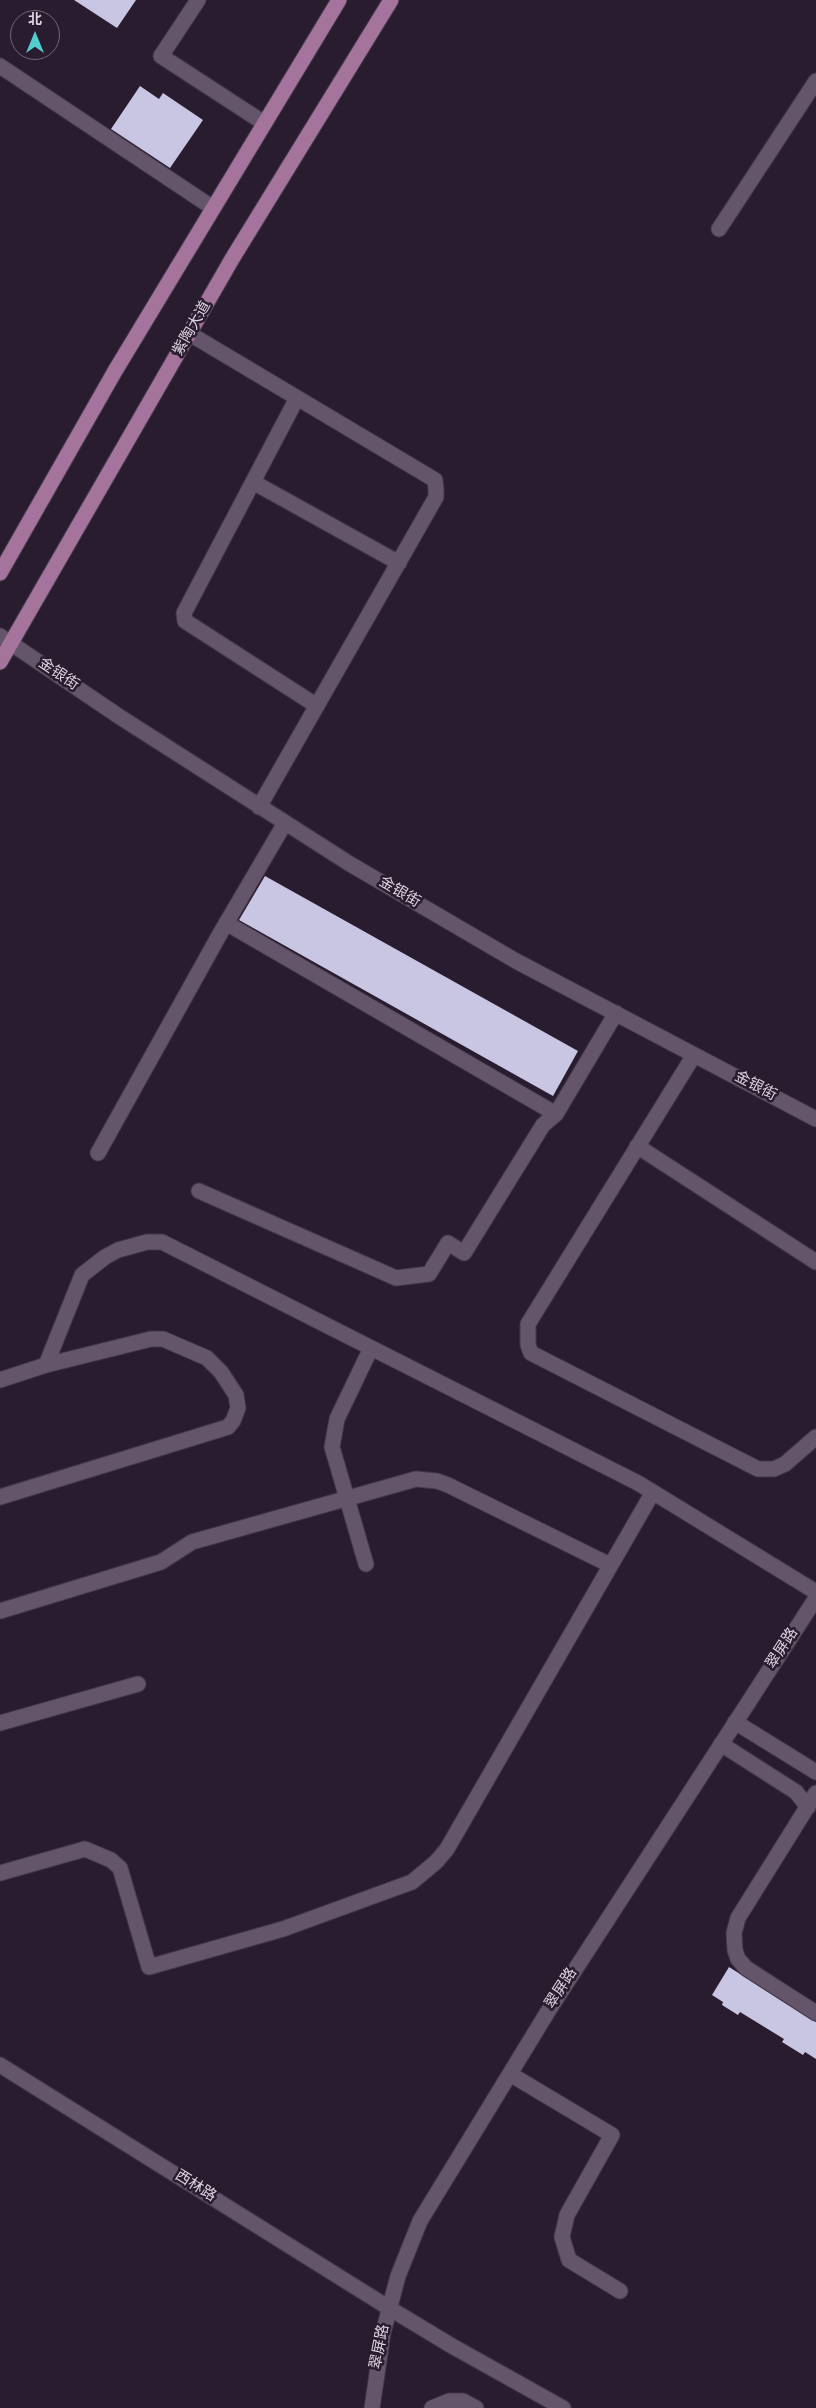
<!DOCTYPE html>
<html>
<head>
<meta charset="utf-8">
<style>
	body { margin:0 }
	#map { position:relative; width:816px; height:2408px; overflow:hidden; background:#291c2f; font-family:Overpass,"Noto Sans SC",sans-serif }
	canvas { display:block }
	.north { position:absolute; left:10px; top:10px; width:50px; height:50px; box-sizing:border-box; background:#291c2f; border:1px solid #716677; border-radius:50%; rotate:0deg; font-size:14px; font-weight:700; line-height:20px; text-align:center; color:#ded5e2 }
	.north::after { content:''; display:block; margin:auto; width:18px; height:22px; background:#52cdcd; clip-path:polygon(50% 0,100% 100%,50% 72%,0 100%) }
</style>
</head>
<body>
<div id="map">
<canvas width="816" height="2408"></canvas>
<div class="north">北</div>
</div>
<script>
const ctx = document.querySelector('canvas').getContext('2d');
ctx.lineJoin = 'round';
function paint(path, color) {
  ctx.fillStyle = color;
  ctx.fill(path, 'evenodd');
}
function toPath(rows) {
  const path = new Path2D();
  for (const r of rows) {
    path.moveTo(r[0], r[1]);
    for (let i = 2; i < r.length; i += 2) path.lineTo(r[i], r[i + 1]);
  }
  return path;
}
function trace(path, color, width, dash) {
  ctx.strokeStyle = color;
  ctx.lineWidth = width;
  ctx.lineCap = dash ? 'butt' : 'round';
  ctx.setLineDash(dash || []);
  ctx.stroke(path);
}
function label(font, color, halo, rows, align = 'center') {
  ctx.font = font + ' Overpass,"Noto Sans SC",sans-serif';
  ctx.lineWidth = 5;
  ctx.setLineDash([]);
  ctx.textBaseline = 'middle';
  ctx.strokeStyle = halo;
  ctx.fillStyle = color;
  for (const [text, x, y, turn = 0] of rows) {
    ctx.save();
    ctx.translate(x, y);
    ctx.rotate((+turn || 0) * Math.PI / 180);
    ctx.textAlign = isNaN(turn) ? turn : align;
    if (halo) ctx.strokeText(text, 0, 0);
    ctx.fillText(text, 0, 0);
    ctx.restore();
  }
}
const building = toPath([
	[74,0,136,0,117,28],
	[140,86,159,99,163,93,203,120,170,168,111,129],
	[265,876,578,1051,553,1096,239,920],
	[729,1967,816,2022,816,2059,805,2052,803,2055,782,2042,784,2039,740,2012,738,2015,722,2005,723,2002,712,1995]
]);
const minor = toPath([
	[198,0,161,56,264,123],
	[0,66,213,208],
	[719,229,816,81],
	[190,334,435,480,436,489,436,497,259,807],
	[297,398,184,613,185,621,317,706],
	[253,482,399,563],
	[0,636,120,717,350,864,516,961,816,1119],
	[226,923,556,1114],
	[694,1055,528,1324,528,1345,531,1353,758,1469,774,1469,785,1464,816,1437],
	[637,1146,816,1262],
	[98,1153,221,932,285,823],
	[199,1191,396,1278,429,1274,448,1243,464,1253,543,1125,556,1114,616,1013],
	[46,1365,82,1275,105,1257,118,1250,147,1242,162,1242,638,1483,816,1592],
	[0,1380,46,1365,151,1339,163,1339,207,1358,221,1372,236,1395,238,1408,233,1421,228,1427,0,1497],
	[366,1564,332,1447,337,1419,371,1348],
	[0,1611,161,1562,192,1542,416,1479,437,1481,448,1485,610,1565],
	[735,1722,816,1772],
	[0,1723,138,1684],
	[721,1744,796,1792,808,1807],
	[816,1793,738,1918,734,1933,735,1950,738,1959,746,1968,816,2013],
	[0,1873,85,1849,111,1860,120,1868,149,1967,283,1929,412,1882,436,1862,447,1849,653,1492],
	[0,2065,389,2308,452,2346,563,2408],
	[510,2074,612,2135,567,2215,562,2237,569,2260,620,2291],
	[372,2408,383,2333,398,2276,420,2221,547,2013,816,1598],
	[432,2408,449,2401,463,2401,476,2408]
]);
const major = toPath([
	[0,573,115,371,339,0],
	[0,662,232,259,391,0]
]);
const streetNames = [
	["紫陶大道",193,329,-60],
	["金银街",58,675,34],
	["金银街",399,893,31],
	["金银街",755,1087,28],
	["翠屏路",783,1649,-57],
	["翠屏路",562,1989,-57],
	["西林路",195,2187,32],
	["翠屏路",381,2347,-79]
];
paint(building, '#c9c6e3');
trace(minor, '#423848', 17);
trace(major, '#423848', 17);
trace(minor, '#64556b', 15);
trace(major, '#a5749c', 15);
label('15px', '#ded5e2', '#291c2f', streetNames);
</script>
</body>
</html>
